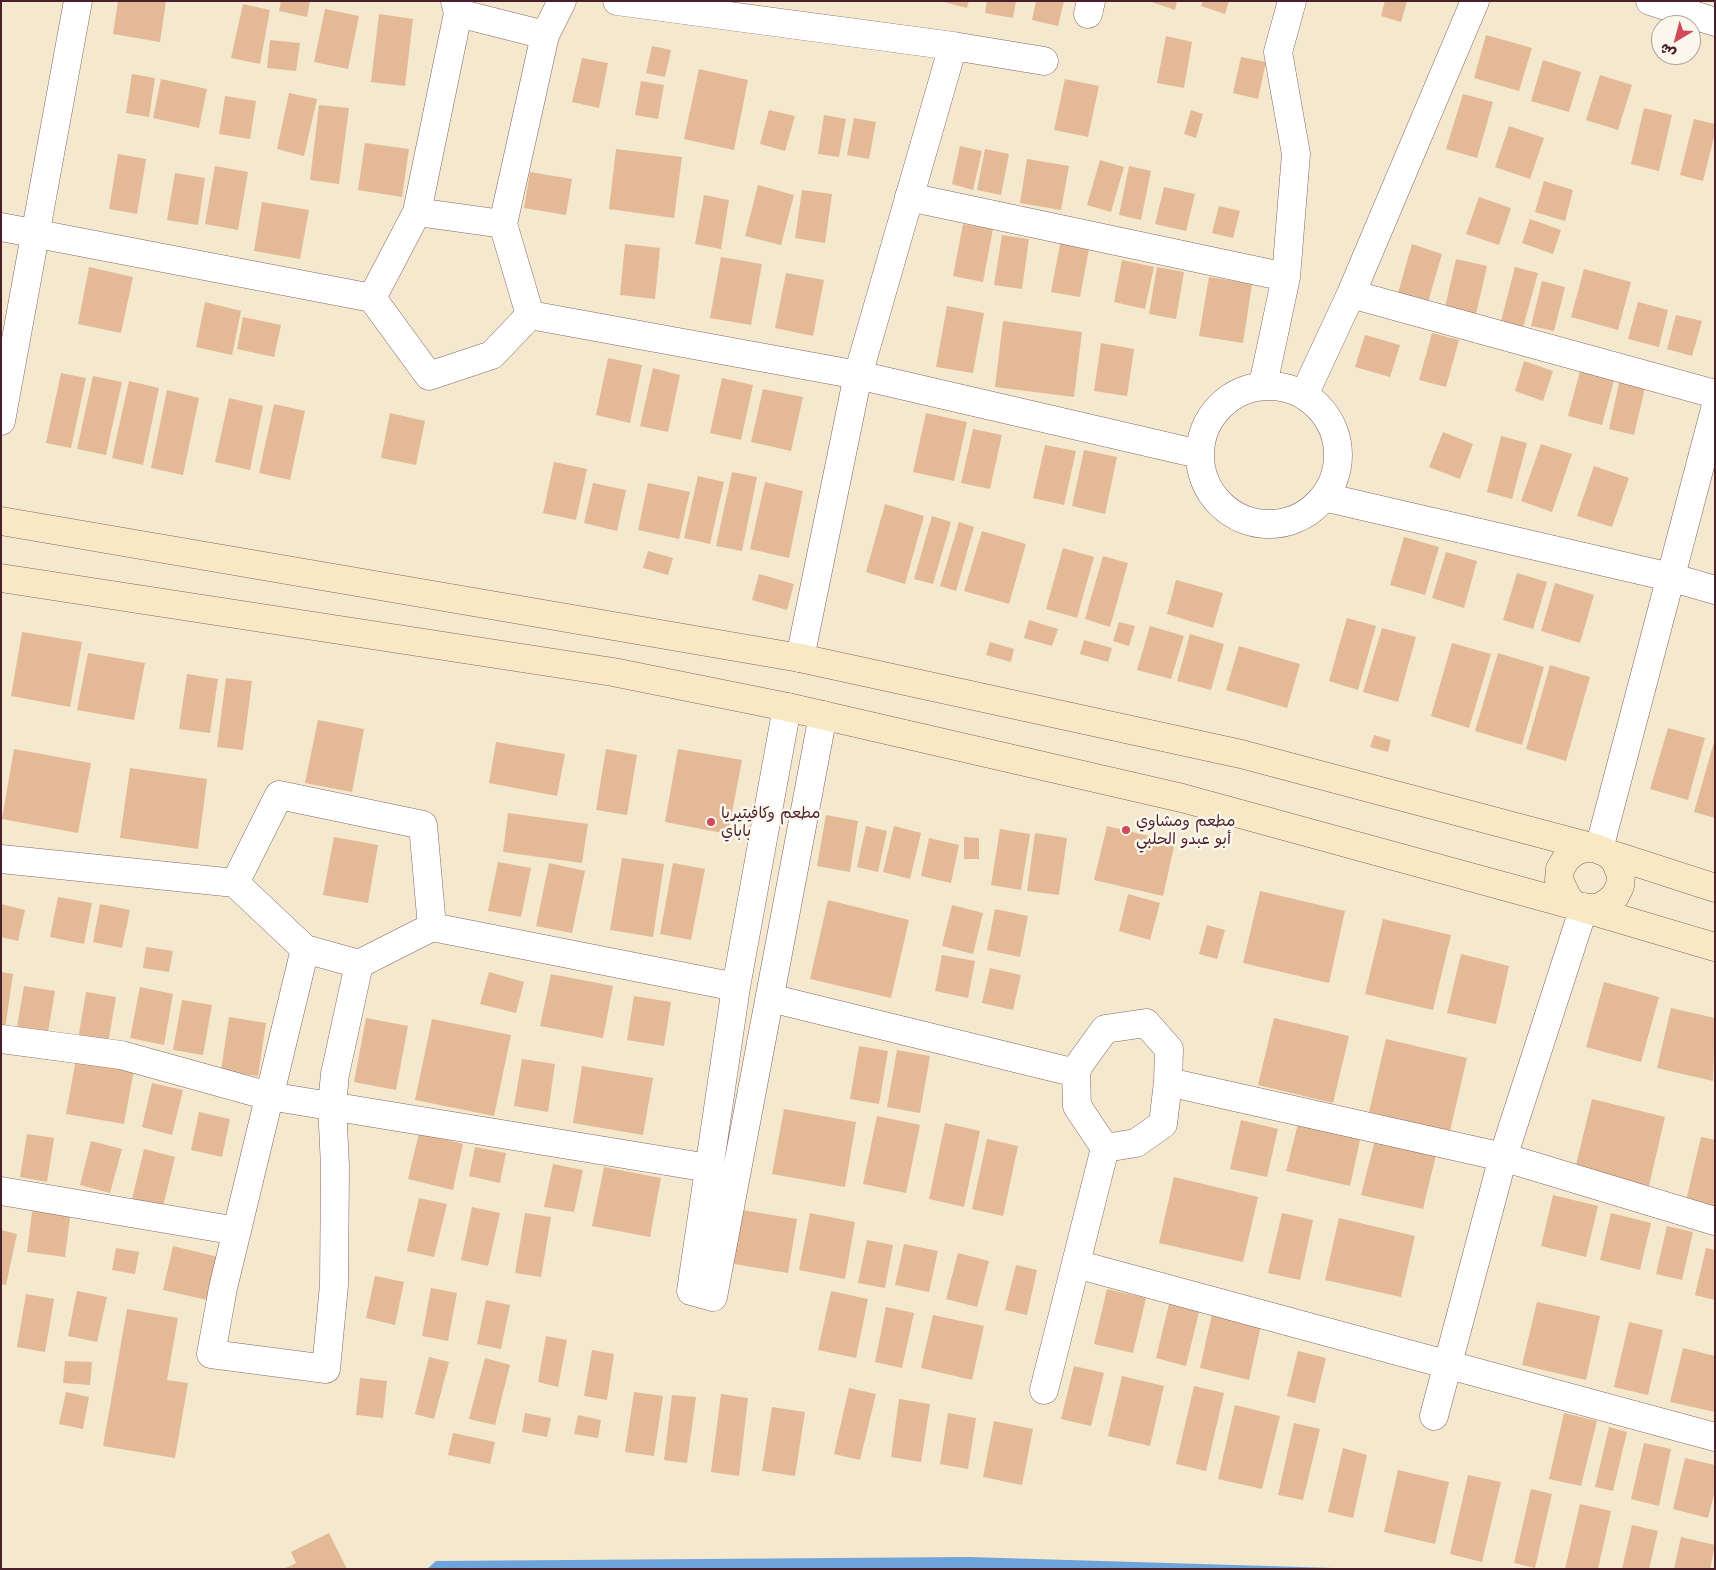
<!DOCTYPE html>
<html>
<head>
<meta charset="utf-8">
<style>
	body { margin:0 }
	#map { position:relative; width:1716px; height:1570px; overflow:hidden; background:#f4e8cf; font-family:Mali,"Playpen Sans Arabic",sans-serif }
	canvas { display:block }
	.frame { position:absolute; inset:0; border:2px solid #4a1f2b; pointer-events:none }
	.north { position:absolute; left:1651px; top:15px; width:50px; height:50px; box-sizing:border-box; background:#fbf7ec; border:1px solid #b4a19f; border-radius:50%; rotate:217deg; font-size:14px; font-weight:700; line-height:20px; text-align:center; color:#4a1f2b }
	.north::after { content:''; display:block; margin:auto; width:18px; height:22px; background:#d1495b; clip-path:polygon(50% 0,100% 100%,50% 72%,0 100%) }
</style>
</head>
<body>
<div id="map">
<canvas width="1716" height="1570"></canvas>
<div class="frame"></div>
<div class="north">ش</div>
</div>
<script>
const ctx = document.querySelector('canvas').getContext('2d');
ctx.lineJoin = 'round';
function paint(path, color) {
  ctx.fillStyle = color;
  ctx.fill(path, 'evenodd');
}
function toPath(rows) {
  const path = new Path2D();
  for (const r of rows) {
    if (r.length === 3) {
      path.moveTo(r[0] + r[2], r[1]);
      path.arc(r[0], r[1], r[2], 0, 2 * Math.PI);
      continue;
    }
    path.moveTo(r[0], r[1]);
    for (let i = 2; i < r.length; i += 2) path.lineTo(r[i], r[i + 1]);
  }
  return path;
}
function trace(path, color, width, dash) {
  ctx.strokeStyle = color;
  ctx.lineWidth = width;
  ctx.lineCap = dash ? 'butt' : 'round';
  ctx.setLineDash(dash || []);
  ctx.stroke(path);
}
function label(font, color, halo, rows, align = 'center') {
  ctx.font = font + ' Mali,"Playpen Sans Arabic",sans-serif';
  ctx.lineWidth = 5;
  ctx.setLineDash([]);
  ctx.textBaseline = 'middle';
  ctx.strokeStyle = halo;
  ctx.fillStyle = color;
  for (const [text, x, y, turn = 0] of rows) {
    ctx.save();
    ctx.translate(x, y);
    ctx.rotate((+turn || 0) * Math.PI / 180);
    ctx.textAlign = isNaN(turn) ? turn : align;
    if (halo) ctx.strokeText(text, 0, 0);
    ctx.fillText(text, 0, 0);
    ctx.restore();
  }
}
const water = toPath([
	[969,1557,1366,1569,427,1569,436,1561]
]);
const building = toPath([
	[118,1,166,1,160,42,113,34],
	[281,1,310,1,307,17,279,11],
	[940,1,969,1,967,8],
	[987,1,1016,1,1013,18,985,13],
	[1036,1,1064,1,1058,26,1032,20],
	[1149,1,1177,1,1175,10],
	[1203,1,1229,1,1225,14,1201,6],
	[1385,1,1407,1,1401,22,1381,16],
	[243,4,270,10,260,64,231,58],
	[325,9,359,16,348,69,314,62],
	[379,14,413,19,405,86,371,82],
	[1486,35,1532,48,1519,91,1474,78],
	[1166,36,1192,42,1184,88,1157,83],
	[270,40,300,43,296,71,267,68],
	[652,46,671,50,665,77,646,73],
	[1241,57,1266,62,1258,99,1233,93],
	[582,58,608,63,599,108,572,102],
	[1543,60,1581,72,1569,112,1531,101],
	[699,69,748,80,734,150,684,139],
	[132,74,155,78,149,117,126,113],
	[1600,75,1632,85,1618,130,1586,120],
	[161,79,207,89,199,128,153,118],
	[1065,79,1099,86,1088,137,1054,130],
	[641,81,664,85,658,119,635,115],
	[289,93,317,99,304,156,277,149],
	[1463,94,1493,102,1477,158,1446,149],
	[225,96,256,101,250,139,219,134],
	[319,105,349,108,339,184,310,180],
	[1644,108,1672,115,1659,171,1631,164],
	[769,110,795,116,785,151,760,144],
	[1191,110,1203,114,1196,138,1184,134],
	[824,115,846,119,839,157,818,154],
	[854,118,876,122,869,159,847,155],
	[1694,119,1715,124,1715,133,1703,181,1680,175],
	[1509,126,1544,138,1530,179,1495,167],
	[365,143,409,149,402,197,358,190],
	[960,146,982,151,973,190,952,184],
	[616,149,682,157,674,218,609,209],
	[985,149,1009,154,1001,195,977,190],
	[118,154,146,159,137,214,109,209],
	[1027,159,1069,166,1061,210,1020,203],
	[1100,160,1124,167,1111,212,1087,205],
	[215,166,248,172,238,230,205,224],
	[1129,166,1151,171,1141,220,1119,215],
	[530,172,572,179,566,215,524,208],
	[175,173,205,178,198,225,167,220],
	[1544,181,1573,190,1565,221,1535,212],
	[758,185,794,195,781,245,745,236],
	[1164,187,1195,194,1186,231,1155,224],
	[802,190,832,194,825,243,795,238],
	[704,195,729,200,721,249,695,244],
	[1479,197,1511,208,1499,245,1466,234],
	[262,202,309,210,300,259,254,251],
	[1219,206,1240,211,1233,238,1212,233],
	[1530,219,1561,230,1553,254,1522,243],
	[963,224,993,229,983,282,953,276],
	[1002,235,1029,239,1022,289,994,285],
	[1061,239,1090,244,1080,297,1051,292],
	[625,244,660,248,655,299,620,295],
	[1412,244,1442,254,1428,302,1398,293],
	[721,257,762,264,751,325,710,318],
	[1456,259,1487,266,1476,314,1445,307],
	[1122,260,1154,267,1145,309,1114,302],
	[89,267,133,277,121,333,78,324],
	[1157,267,1184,272,1176,319,1149,314],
	[1515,267,1538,273,1521,335,1499,329],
	[1584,269,1631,282,1618,330,1571,317],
	[786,273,824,280,813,336,775,328],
	[1209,277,1252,284,1243,343,1199,336],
	[1542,281,1565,287,1554,331,1531,326],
	[205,302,241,311,232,355,196,347],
	[1638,302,1668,310,1659,347,1628,339],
	[947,306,984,313,973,373,936,367],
	[1676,315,1702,321,1692,356,1667,349],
	[243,317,281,325,274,357,237,349],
	[1003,321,1082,332,1074,397,995,387],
	[1432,333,1459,340,1446,387,1419,380],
	[1365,335,1400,345,1390,377,1355,367],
	[1101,343,1134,349,1127,396,1094,391],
	[608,358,642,365,630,423,596,415],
	[1583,360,1617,369,1602,425,1568,416],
	[1524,361,1553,371,1543,401,1515,391],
	[653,368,680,375,668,432,640,426],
	[61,373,86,378,71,448,46,443],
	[1621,374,1647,379,1634,435,1609,429],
	[93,376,122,382,106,455,77,449],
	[722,378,753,385,741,440,710,433],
	[129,381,159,388,143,465,112,458],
	[763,389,803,397,791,451,751,442],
	[167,390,199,398,183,475,151,468],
	[229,398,263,406,250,470,215,462],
	[274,404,305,411,290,480,259,473],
	[390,413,425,421,416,465,381,458],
	[926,413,967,422,954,481,913,472],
	[973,429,1002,435,990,489,961,483],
	[1443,432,1473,444,1460,479,1429,467],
	[1501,436,1527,443,1512,499,1487,492],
	[1541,444,1572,454,1552,512,1521,501],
	[1045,445,1076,451,1064,505,1033,498],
	[1084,450,1117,457,1105,514,1072,506],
	[554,462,587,469,576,520,543,513],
	[1594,466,1629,478,1612,527,1577,516],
	[732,472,757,477,742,551,716,546],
	[698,476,724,482,710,544,684,538],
	[765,482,803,491,789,558,750,549],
	[593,483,626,490,617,531,584,523],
	[648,483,690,492,679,539,638,530],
	[885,504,924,516,905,584,866,572],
	[932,516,951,522,933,584,914,579],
	[959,522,974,527,956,591,940,586],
	[982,531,1026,544,1009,604,964,591],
	[1404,537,1439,547,1425,595,1390,585],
	[1063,548,1094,557,1077,618,1046,609],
	[648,551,673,558,668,575,643,568],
	[1446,552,1477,561,1464,608,1432,598],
	[1103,556,1128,563,1110,627,1085,619],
	[1517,573,1547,582,1533,629,1503,620],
	[759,574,794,584,787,610,752,600],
	[1176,580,1223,593,1213,628,1167,614],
	[1555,583,1594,595,1580,643,1541,631],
	[1347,618,1376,626,1358,690,1329,681],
	[1029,620,1058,629,1052,646,1024,638],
	[1119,622,1135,626,1129,646,1113,641],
	[1150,626,1184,636,1171,679,1137,670],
	[1382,628,1416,637,1398,702,1363,692],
	[22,632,82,642,70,707,11,696],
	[1190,634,1224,644,1211,690,1177,681],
	[1084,640,1112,648,1108,662,1080,654],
	[990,642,1014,649,1011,662,986,655],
	[1452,643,1491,654,1469,728,1431,716],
	[1239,646,1300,664,1287,708,1226,690],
	[88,653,145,663,134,720,77,710],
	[1498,653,1544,667,1522,745,1475,731],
	[1550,665,1590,677,1566,761,1526,749],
	[187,674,218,679,210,733,179,729],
	[226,678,252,681,243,750,217,747],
	[318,720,364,729,352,792,305,783],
	[1668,728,1705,738,1688,800,1650,789],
	[1374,735,1391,740,1388,752,1370,747],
	[496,742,565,754,557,796,489,783],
	[1714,742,1715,742,1715,818,1694,812],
	[14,749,91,763,78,833,2,819],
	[606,749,637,755,627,815,596,810],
	[678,749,742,760,728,834,665,822],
	[130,768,207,779,198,849,120,838],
	[508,813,588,824,582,863,503,852],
	[826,815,858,821,850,872,817,866],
	[866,826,887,831,878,872,857,867],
	[894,826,921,833,910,879,883,872],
	[1107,826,1175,842,1163,896,1094,880],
	[1000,829,1030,834,1021,890,991,885],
	[1035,833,1067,838,1059,895,1027,891],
	[334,837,378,845,368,903,323,895],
	[964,837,979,838,979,859,964,859],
	[929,838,959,845,951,883,921,876],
	[622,858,664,864,653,937,610,930],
	[498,862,531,868,521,917,488,911],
	[549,863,585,871,572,933,536,926],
	[673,863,705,869,691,940,660,934],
	[1260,891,1345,911,1329,983,1243,963],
	[1128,894,1160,903,1150,940,1119,931],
	[58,897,92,903,84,944,50,937],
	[828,900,909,920,891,998,810,979],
	[1,904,25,910,18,941,1,937],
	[100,904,130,910,122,948,93,942],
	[952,905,983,913,973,954,942,946],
	[995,909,1028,916,1020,957,987,950],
	[1383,919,1451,935,1433,1010,1365,994],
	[1207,925,1225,930,1217,959,1199,954],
	[146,947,173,951,169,972,143,968],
	[1461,954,1509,966,1496,1024,1447,1013],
	[942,955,975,961,968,998,935,991],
	[990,968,1021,975,1013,1010,982,1003],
	[1,972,13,974,5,1029,1,1028],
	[489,972,524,982,516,1013,480,1004],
	[551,974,613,986,603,1038,540,1026],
	[1604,982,1659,997,1641,1062,1586,1047],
	[24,986,55,991,47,1038,16,1033],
	[140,987,173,994,164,1045,130,1038],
	[86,992,116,997,108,1044,78,1039],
	[634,996,671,1002,664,1046,627,1040],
	[182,1000,212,1005,203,1055,173,1050],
	[1671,1008,1715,1018,1713,1081,1657,1068],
	[229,1017,266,1023,258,1076,221,1071],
	[366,1018,408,1026,396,1090,354,1082],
	[1274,1018,1349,1036,1333,1103,1258,1085],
	[432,1019,511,1035,494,1116,415,1100],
	[1386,1039,1467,1058,1450,1131,1369,1112],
	[859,1046,888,1051,879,1104,850,1099],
	[897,1050,930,1056,920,1113,887,1107],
	[76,1059,134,1069,124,1124,66,1114],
	[522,1059,555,1064,548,1112,514,1106],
	[582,1066,653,1078,643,1135,573,1123],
	[152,1083,183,1090,172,1135,142,1127],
	[1592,1099,1665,1117,1649,1186,1575,1169],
	[784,1109,856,1122,845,1187,772,1174],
	[199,1112,230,1119,222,1157,191,1150],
	[877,1116,920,1125,906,1193,863,1184],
	[1300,1116,1362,1131,1350,1186,1286,1171],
	[1241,1120,1278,1129,1267,1177,1230,1169],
	[945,1123,980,1131,964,1207,929,1199],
	[419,1133,463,1144,453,1190,408,1179],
	[27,1134,54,1138,47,1182,20,1177],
	[1701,1137,1715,1140,1715,1212,1685,1205],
	[987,1139,1018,1146,1003,1216,972,1209],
	[1375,1140,1436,1155,1423,1209,1361,1195],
	[91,1141,122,1149,110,1193,80,1185],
	[475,1147,506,1153,500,1183,469,1176],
	[144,1149,175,1157,163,1207,132,1199],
	[553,1164,583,1170,574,1212,544,1207],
	[604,1167,661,1178,650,1237,592,1226],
	[1174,1177,1258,1197,1243,1262,1159,1243],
	[1553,1195,1598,1206,1586,1257,1541,1246],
	[34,1197,72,1202,65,1257,27,1252],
	[419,1198,447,1204,434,1257,407,1251],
	[472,1207,500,1213,488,1266,461,1260],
	[742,1210,797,1219,788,1273,734,1264],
	[525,1213,551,1217,541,1277,515,1273],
	[810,1213,855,1222,845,1279,799,1270],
	[1282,1213,1313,1220,1300,1280,1268,1273],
	[1611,1213,1651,1223,1640,1270,1600,1260],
	[1339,1218,1415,1236,1401,1297,1325,1280],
	[1667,1226,1693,1232,1682,1280,1656,1274],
	[1,1230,17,1234,6,1285,1,1284],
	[867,1240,893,1245,885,1288,858,1283],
	[904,1244,938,1251,929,1292,895,1285],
	[173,1246,218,1257,207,1300,163,1290],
	[116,1248,139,1252,135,1274,112,1270],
	[1706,1248,1715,1250,1715,1300,1695,1295],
	[958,1253,989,1261,977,1307,946,1299],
	[1016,1265,1037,1270,1027,1315,1005,1310],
	[375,1276,404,1282,395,1325,366,1318],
	[431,1288,457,1293,448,1341,422,1336],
	[1107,1289,1146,1298,1133,1353,1094,1344],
	[77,1291,107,1297,97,1342,68,1336],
	[831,1291,868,1299,856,1358,818,1350],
	[26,1294,54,1299,45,1352,17,1347],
	[486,1300,510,1305,501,1349,477,1344],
	[1537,1302,1600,1316,1586,1380,1522,1365],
	[1169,1304,1199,1312,1186,1366,1156,1358],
	[886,1307,914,1313,902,1368,875,1362],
	[127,1309,178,1318,167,1380,188,1383,175,1458,103,1446],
	[1212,1314,1261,1325,1249,1380,1200,1368],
	[933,1315,984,1326,972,1380,921,1368],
	[1629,1322,1663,1330,1648,1395,1614,1387],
	[546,1336,567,1340,558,1387,538,1382],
	[1683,1348,1715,1356,1715,1412,1670,1402],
	[592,1350,614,1354,607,1400,584,1396],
	[1298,1351,1326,1358,1315,1403,1287,1396],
	[429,1357,449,1362,434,1419,415,1414],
	[485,1358,510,1365,495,1425,469,1419],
	[65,1361,92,1362,90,1385,63,1383],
	[1074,1366,1104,1373,1091,1426,1061,1419],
	[1122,1376,1164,1386,1150,1446,1108,1436],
	[360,1378,387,1381,383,1418,356,1415],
	[1194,1386,1224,1393,1206,1471,1176,1464],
	[849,1388,876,1394,860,1460,834,1454],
	[66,1392,89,1397,83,1429,59,1424],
	[634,1392,663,1396,654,1456,625,1452],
	[721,1394,748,1398,739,1476,711,1472],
	[672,1395,696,1397,687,1463,664,1460],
	[899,1399,930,1404,921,1462,891,1457],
	[1235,1405,1280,1416,1262,1489,1218,1479],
	[772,1407,805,1412,795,1476,762,1471],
	[525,1413,551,1418,547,1437,522,1432],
	[948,1413,976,1418,968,1469,940,1464],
	[1564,1413,1597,1421,1581,1486,1549,1479],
	[578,1415,601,1420,598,1438,574,1434],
	[994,1421,1033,1429,1022,1485,983,1477],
	[1294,1423,1320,1429,1303,1500,1278,1495],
	[1609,1427,1627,1432,1613,1491,1595,1487],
	[453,1433,495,1442,490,1464,448,1455],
	[1644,1443,1671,1449,1659,1506,1631,1499],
	[1343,1448,1367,1455,1353,1518,1328,1512],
	[1685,1458,1715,1465,1715,1490,1708,1518,1673,1509],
	[1398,1470,1449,1482,1435,1544,1384,1532],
	[1468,1475,1501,1482,1482,1562,1450,1554],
	[1531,1489,1552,1494,1535,1568,1514,1563],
	[1580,1504,1611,1511,1598,1569,1565,1569],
	[1632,1525,1658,1531,1649,1569,1622,1569],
	[329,1533,347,1569,284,1569,296,1563,291,1552],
	[1681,1537,1715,1545,1710,1569,1674,1569]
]);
const street = toPath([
	[455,1,458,13,417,212,372,298,429,376,492,355,530,315],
	[617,1,953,46],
	[1650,1,1715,22],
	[458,13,545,35],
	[1088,14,1091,1],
	[909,197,1286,277],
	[417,212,503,224],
	[1,227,372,298],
	[1351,294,1715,394],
	[530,315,858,375,1199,454],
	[530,315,503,224,545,35,562,1],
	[1263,385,1286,277,1296,154,1278,52,1292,1],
	[1269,455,69],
	[1304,395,1351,294,1475,1],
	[1,421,78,1],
	[1324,497,1670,577,1715,590],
	[800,658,858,375,953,46,1044,61],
	[1599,849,1715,409],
	[1,859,235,883,305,949,359,964,432,927,736,987,691,1291,713,1297,823,715],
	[235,883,279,795,423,825,432,927],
	[305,949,223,1288,211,1354,326,1369,334,1285,335,1166,332,1105,335,1074,359,964],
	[736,987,787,707],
	[770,998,1076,1073],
	[1,1039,121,1055,269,1096,709,1168],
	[1168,1082,1503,1157,1584,907],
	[1,1191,237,1231],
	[1076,1264,1715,1437],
	[1044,1390,1105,1148,1077,1106,1076,1073,1079,1065,1105,1029,1146,1023,1169,1049,1168,1082,1163,1124,1136,1143,1105,1148],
	[1434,1416,1503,1157,1715,1221]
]);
const secondary = toPath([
	[1,521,800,658,1241,754,1595,848],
	[1,578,613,672,787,707,1182,798,1576,906],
	[1607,853,1715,888],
	[1587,908,1598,908,1607,903,1615,896,1620,886,1621,875,1615,860,1607,853,1595,848,1584,848,1574,852,1566,859,1560,869,1559,880,1568,899,1576,906,1715,947]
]);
const markers = [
	[711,822,5,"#d1495b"],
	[1126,830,5,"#d1495b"]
];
const poiNames = [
	["مطعم وكافيتيريا",721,813],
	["باباي",721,831],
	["مطعم ومشاوي",1136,821],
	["أبو عبدو الحلبي",1136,839]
];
paint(water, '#6da5db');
paint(building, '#e4ba96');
trace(street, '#866564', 29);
trace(secondary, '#866564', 29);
trace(street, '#fff', 28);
trace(secondary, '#f8e8c3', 28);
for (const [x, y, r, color] of markers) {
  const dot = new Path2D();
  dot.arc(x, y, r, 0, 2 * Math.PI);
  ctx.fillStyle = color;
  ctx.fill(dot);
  trace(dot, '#fbf7ec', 2);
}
label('16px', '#4a1f2b', '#fbf7ec', poiNames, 'left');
</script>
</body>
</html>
